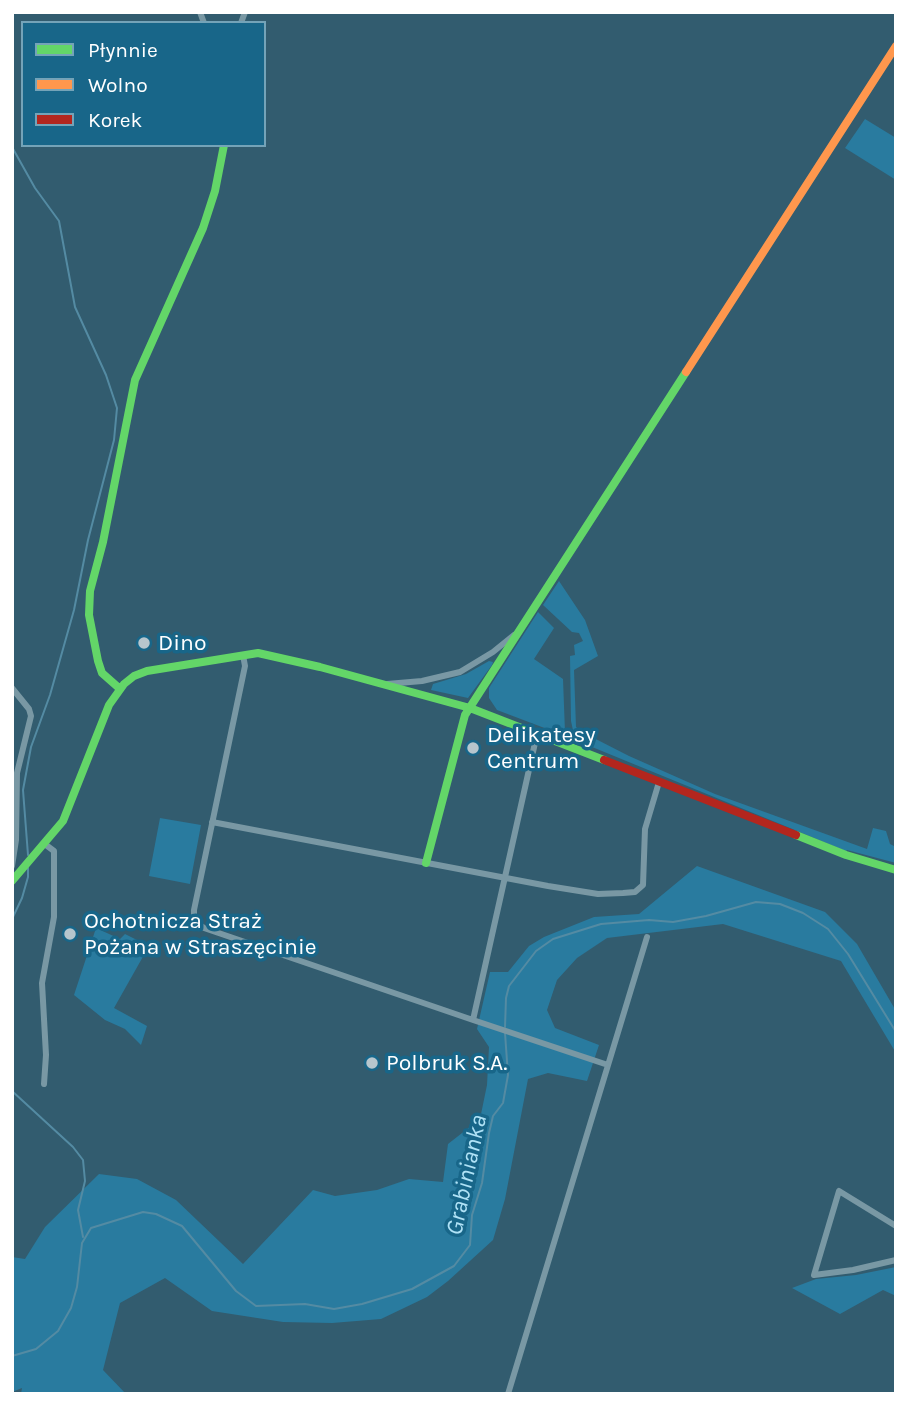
<!DOCTYPE html>
<html>
<head>
<meta charset="utf-8">
<style>
	body { margin:0 }
	#map { position:relative; width:908px; height:1406px; overflow:hidden; background:#325c6f; font-family:Karla,sans-serif }
	canvas { display:block }
	.frame { position:absolute; inset:0; border:14px solid #fff; pointer-events:none }
	.legend { position:absolute; left:21px; top:21px; width:245px; height:126px; box-sizing:border-box; background:#186689; border:2px solid #74a3b8; margin:0; padding:9px 12px; list-style:none; font-size:21px; color:#fff }
	.legend li { display:flex; align-items:center; gap:14px; height:35px }
	.legend b { width:35px; border:2px solid #74a3b8 }
</style>
</head>
<body>
<div id="map">
<canvas width="908" height="1406"></canvas>
<div class="frame"></div>
<ul class="legend">
<li><b style="height:9px;background:#63d668"></b>Płynnie</li>
<li><b style="height:9px;background:#ff974d"></b>Wolno</li>
<li><b style="height:9px;background:#b3261e"></b>Korek</li>
</ul>
</div>
<script>
const ctx = document.querySelector('canvas').getContext('2d');
ctx.lineJoin = 'round';
function paint(path, color) {
  ctx.fillStyle = color;
  ctx.fill(path, 'evenodd');
}
function toPath(rows) {
  const path = new Path2D();
  for (const r of rows) {
    path.moveTo(r[0], r[1]);
    for (let i = 2; i < r.length; i += 2) path.lineTo(r[i], r[i + 1]);
  }
  return path;
}
function trace(path, color, width, dash) {
  ctx.strokeStyle = color;
  ctx.lineWidth = width;
  ctx.lineCap = dash ? 'butt' : 'round';
  ctx.setLineDash(dash || []);
  ctx.stroke(path);
}
function label(font, color, halo, rows, align = 'center') {
  ctx.font = font + ' Karla,sans-serif';
  ctx.lineWidth = 7;
  ctx.setLineDash([]);
  ctx.textBaseline = 'middle';
  ctx.strokeStyle = halo;
  ctx.fillStyle = color;
  for (const [text, x, y, turn = 0] of rows) {
    ctx.save();
    ctx.translate(x, y);
    ctx.rotate((+turn || 0) * Math.PI / 180);
    ctx.textAlign = isNaN(turn) ? turn : align;
    if (halo) ctx.strokeText(text, 0, 0);
    ctx.fillText(text, 0, 0);
    ctx.restore();
  }
}
const green = toPath([
	[865,119,896,138,896,180,845,148],
	[559,581,585,620,598,656,574,670,576,727,582,732,629,756,715,794,867,849,873,828,886,831,890,844,896,847,896,863,847,850,846,851,575,740,571,721,570,656,575,655,574,645,583,641,579,633,572,632,543,605],
	[538,612,554,628,534,659,563,679,565,732,563,735,497,710,489,698,489,688],
	[489,661,493,662,492,665,468,698,431,690,433,684,466,674],
	[160,818,201,825,190,884,149,876],
	[697,866,825,912,857,944,896,1011,896,1053,841,961,723,924,607,938,577,958,557,980,547,1010,555,1028,599,1045,587,1081,548,1073,528,1079,505,1199,493,1240,448,1281,427,1297,381,1319,332,1323,283,1322,212,1311,165,1278,120,1303,103,1370,126,1394,21,1394,22,1388,12,1392,12,1257,25,1259,45,1227,99,1174,137,1179,176,1200,243,1264,313,1190,335,1196,377,1190,409,1179,443,1182,448,1144,480,1119,487,1085,489,1047,477,1029,490,972,508,972,529,946,544,937,594,917,639,914],
	[96,928,120,939,125,934,149,946,114,1008,147,1026,141,1045,125,1029,105,1020,74,995],
	[896,1267,896,1296,883,1290,840,1314,792,1288,816,1279,856,1275]
]);
const stream = toPath([
	[12,147,35,188,59,221,75,307,106,375,117,408,114,440,88,540,74,610,50,695,31,747,23,790,28,855],
	[12,919,22,898,28,877,28,868],
	[505,1027,506,998,509,986,536,951,553,939,601,924,649,920,673,922,706,916,756,902,780,904,803,913,828,929,848,954,896,1032],
	[12,1091,73,1147,83,1160,85,1181,78,1210,83,1237],
	[12,1356,36,1349,58,1331,71,1308,77,1287,82,1243,91,1228,143,1212,156,1214,182,1226,236,1291,256,1306,305,1304,334,1309,362,1304,412,1289,454,1266,470,1245,472,1215,482,1183,489,1133,493,1116,503,1103,508,1075,505,1033]
]);
const street = toPath([
	[200,12,204,23],
	[241,23,245,12],
	[243,655,245,666,194,910,194,921,204,928,473,1020],
	[387,684,422,681,460,672,493,652,514,635],
	[12,688,29,709,31,716,17,773,16,840,12,866],
	[537,734,473,1020,608,1065],
	[212,822,548,886,598,894,623,893,635,892,643,885,645,829,659,782],
	[44,1084,46,1055,42,983,54,917,54,851,46,845],
	[896,1226,839,1191,814,1275,853,1270,896,1260],
	[508,1394,647,937]
]);
const fast = toPath([
	[119,688,102,673,98,661,89,615,90,591,103,542,135,380,203,228,215,191,224,145],
	[796,835,846,855,896,870],
	[426,863,465,715,686,372],
	[12,881,63,821,109,705,124,684,134,676,147,671,258,653,320,667,470,708,604,760]
]);
const slow = toPath([
	[686,372,896,46]
]);
const jam = toPath([
	[604,760,796,835]
]);
const markers = [
	[144,643,7,"#b7c6cd"],
	[473,748,7,"#b7c6cd"],
	[70,934,7,"#b7c6cd"],
	[372,1063,7,"#b7c6cd"]
];
const poiNames = [
	["Dino",158,643],
	["Delikatesy",487,735],
	["Centrum",487,761],
	["Ochotnicza Straż",84,921],
	["Pożana w Straszęcinie",84,947],
	["Polbruk S.A.",386,1063]
];
const waterNames = [
	["Grabinianka",467,1175,-78]
];
paint(green, '#297b9f');
trace(stream, '#548ba3', 2);
trace(street, '#7998a4', 6);
trace(fast, '#63d668', 8);
trace(slow, '#ff974d', 8);
trace(jam, '#b3261e', 8);
for (const [x, y, r, color] of markers) {
  const dot = new Path2D();
  dot.arc(x, y, r, 0, 2 * Math.PI);
  ctx.fillStyle = color;
  ctx.fill(dot);
  trace(dot, '#186689', 2.5);
}
label('23px', '#fff', '#186689', poiNames, 'left');
label('italic 24px', '#b0e2f6', '#186689', waterNames);
</script>
</body>
</html>
